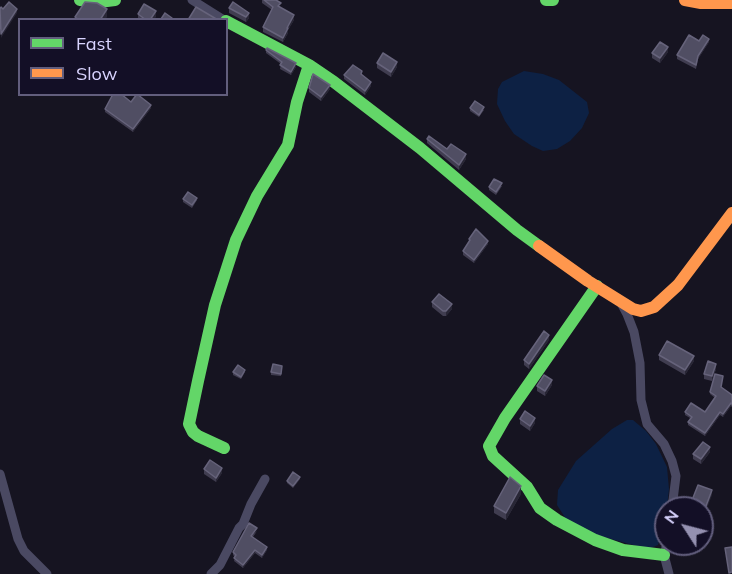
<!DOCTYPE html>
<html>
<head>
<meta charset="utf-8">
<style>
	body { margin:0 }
	#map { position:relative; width:732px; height:574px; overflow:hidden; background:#161421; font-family:Mulish,sans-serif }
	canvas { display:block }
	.legend { position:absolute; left:18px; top:18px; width:210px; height:78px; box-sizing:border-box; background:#130f26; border:2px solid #625e7d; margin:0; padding:8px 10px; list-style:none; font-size:18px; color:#d9d4ff }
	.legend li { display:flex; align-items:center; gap:12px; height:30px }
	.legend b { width:30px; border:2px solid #625e7d }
	.north { position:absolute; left:654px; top:496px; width:60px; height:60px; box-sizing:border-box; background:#130f26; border:2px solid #625e7d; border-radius:50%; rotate:306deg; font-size:16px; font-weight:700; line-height:24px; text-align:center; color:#d9d4ff }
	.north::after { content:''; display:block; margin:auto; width:21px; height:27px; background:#9591b1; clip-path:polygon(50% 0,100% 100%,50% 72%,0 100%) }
</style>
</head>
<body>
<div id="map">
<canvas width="732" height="574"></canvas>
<ul class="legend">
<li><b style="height:8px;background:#63d668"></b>Fast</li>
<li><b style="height:8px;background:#ff974d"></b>Slow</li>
</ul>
<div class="north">N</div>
</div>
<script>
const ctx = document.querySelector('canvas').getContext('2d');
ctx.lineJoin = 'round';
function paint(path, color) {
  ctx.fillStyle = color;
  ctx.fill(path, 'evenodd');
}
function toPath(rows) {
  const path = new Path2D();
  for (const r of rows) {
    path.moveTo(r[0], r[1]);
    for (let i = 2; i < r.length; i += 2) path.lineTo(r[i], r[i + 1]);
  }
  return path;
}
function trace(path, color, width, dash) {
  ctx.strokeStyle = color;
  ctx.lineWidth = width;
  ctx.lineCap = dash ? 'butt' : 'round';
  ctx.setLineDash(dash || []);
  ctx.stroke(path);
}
const water = toPath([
	[524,71,543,74,559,80,587,102,589,113,582,128,570,141,557,149,543,151,532,146,514,134,505,121,497,104,498,89,502,82],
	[627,420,633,420,646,431,656,444,667,467,669,489,666,517,658,545,648,549,596,535,566,519,557,505,558,490,576,461,612,429]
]);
const street = toPath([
	[192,0,224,20],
	[620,301,627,314,634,332,640,363,641,400,647,424,664,444,672,461,676,476,672,508],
	[0,474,18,539,24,551,47,574],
	[667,544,664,555,669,574],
	[211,574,220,565,239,528,243,524,251,504,265,479]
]);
const fast = toPath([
	[80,0,99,2,115,0],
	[546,0,553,0],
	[226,21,309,65,334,82,420,148,517,230,539,246],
	[597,286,505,418,489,446,493,456,527,487,540,508,557,520,595,540,623,550,664,555],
	[224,448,198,436,193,432,189,424,198,381,215,305,236,240,257,196,288,145,297,102,309,65]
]);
const slow = toPath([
	[685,0,701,3,732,3],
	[539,246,588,281,633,309,641,311,654,307,678,285,732,213]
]);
const wall = toPath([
	[262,0,276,0,280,8,294,20,288,30,288,33,283,42,263,32,263,27,272,10,262,3],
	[229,8,249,18,246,22,229,13],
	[138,14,156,16,154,20,139,20,138,19],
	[699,41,709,42,698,59,696,69,677,59,677,55],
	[266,50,296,67,291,75,280,69,281,64,266,53],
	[668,52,660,63,652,58,652,53],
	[377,63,397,67,391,77,377,68],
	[344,75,362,75,371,86,365,95,344,79],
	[309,88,330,89,321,101,309,92],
	[131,102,151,108,133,132,105,112,105,109],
	[470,108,484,110,479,117,470,111],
	[427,139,466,159,459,170,427,143],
	[502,186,496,195,489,190,489,187],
	[183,199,197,200,192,208,183,202],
	[469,239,488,244,474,263,463,255,463,251,469,242],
	[432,302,452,309,446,316,443,316,432,307],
	[549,340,529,369,524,365,524,360],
	[659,355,694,361,685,375,659,360],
	[282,368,281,376,271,375,271,372],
	[716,369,712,381,704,379,704,374],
	[233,372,245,372,241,379,233,375],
	[723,378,721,387,732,395,732,407,731,406,723,417,720,415,705,436,688,425,688,422,690,418,685,415,685,412,705,412,715,398,710,394,710,392],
	[552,385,545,396,537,391,537,386],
	[520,419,535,423,530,431,520,424],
	[710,452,701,464,693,459,693,454],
	[204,469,222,473,216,482,204,474],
	[300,479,293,488,287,483,287,481],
	[521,494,506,520,494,513,494,506],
	[257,531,253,537,267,550,262,558,255,553,243,568,234,561,235,557,233,555,233,552]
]);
const shadedWall = toPath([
	[17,9,17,13,1,38,1,34],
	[107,9,107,17,105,20,100,20],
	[156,11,156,16,154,20,150,20],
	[249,13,249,18,246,22,246,17],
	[294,15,294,20,288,30,288,33,283,42,283,38,287,28],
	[709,39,709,42,698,59,696,69,698,56],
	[668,47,668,52,660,63,660,58],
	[397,62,397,67,391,77,391,72],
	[296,63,296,67,291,75,291,72],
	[371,82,371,86,365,95,365,91],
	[330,85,330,89,321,101,321,97],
	[151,105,151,108,133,132,133,129],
	[466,154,466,159,459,170,459,165],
	[488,241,488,244,474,263,474,260],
	[452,304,452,309,446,316,446,311],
	[549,335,549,340,529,369,529,364],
	[694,356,694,361,685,375,685,370],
	[716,364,716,369,712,381,712,376],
	[552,380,552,385,545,396,545,391],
	[731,403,731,406,723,417,723,414],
	[720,412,720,415,705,436,705,433],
	[535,418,535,423,530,431,530,426],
	[710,447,710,452,701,464,701,459],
	[222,468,222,473,216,482,216,478],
	[300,477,300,479,293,488,293,486],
	[521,486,521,494,506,520,506,513],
	[712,490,712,495,703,519,703,514],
	[267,547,267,550,262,558,262,555],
	[255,550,255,553,243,568,243,565]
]);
const building = toPath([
	[264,0,276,0,281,3,278,6,294,15,287,28,288,28,283,38,263,27,273,7,264,0],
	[9,2,17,9,1,34,0,9,1,7,3,9,9,2],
	[85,2,97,3,107,9,100,20,79,20,75,17,85,2],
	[233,2,249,13,246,17,229,8,233,2],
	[144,4,156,11,150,20,146,20,138,14,144,4],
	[196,7,218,20,188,20,196,7],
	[165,13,172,18,171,20,161,19,165,13],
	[689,35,699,41,703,35,709,39,698,56,696,65,677,55,689,35],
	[660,42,668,47,660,58,652,53,660,42],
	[267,48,296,63,291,72,280,65,282,62,266,50,267,48],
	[383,53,397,62,391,72,377,63,383,53],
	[353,65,362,71,361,74,371,82,365,91,344,75,353,65],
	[313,74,330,85,321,97,309,88,313,74],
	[113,94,121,94,131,102,137,94,151,105,133,129,105,109,113,94],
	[475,101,484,107,479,115,470,108,475,101],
	[429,136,447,149,451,144,466,154,459,165,427,139,429,136],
	[494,179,502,183,496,192,489,187,494,179],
	[188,192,197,198,192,205,183,199,188,192],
	[476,229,488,241,474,260,463,251,470,240,469,239,476,229],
	[439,294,452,304,446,311,443,311,432,302,439,294],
	[544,331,549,335,529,364,524,360,544,331],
	[667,341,694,356,685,370,659,355,667,341],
	[708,361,716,364,712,376,704,374,708,361],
	[273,364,282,366,281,374,271,372,273,364],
	[238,365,245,370,241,377,233,372,238,365],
	[715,374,723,376,721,387,732,395,732,404,731,403,723,414,720,412,705,433,688,422,692,417,685,412,691,403,705,412,716,396,710,392,715,374],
	[544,375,552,380,545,391,537,386,544,375],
	[525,411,535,418,530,426,520,419,525,411],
	[703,442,710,447,701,459,693,454,703,442],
	[210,460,222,468,216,478,204,469,210,460],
	[293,472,300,477,293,486,287,481,293,472],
	[510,477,521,486,506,513,494,506,510,477],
	[698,485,712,490,703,514,702,513,702,508,689,508,698,485],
	[680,504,686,508,677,508,680,504],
	[249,523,257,528,251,536,267,547,262,555,255,550,243,565,234,558,236,555,233,552,249,523],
	[732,547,732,572,729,573,725,548,732,547]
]);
paint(water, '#0d2144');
trace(street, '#4a4962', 9);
trace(fast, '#63d668', 12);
trace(slow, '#ff974d', 12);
paint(wall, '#403d50');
paint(shadedWall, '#282635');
paint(building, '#504e63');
trace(building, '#66637b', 1.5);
</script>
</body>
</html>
